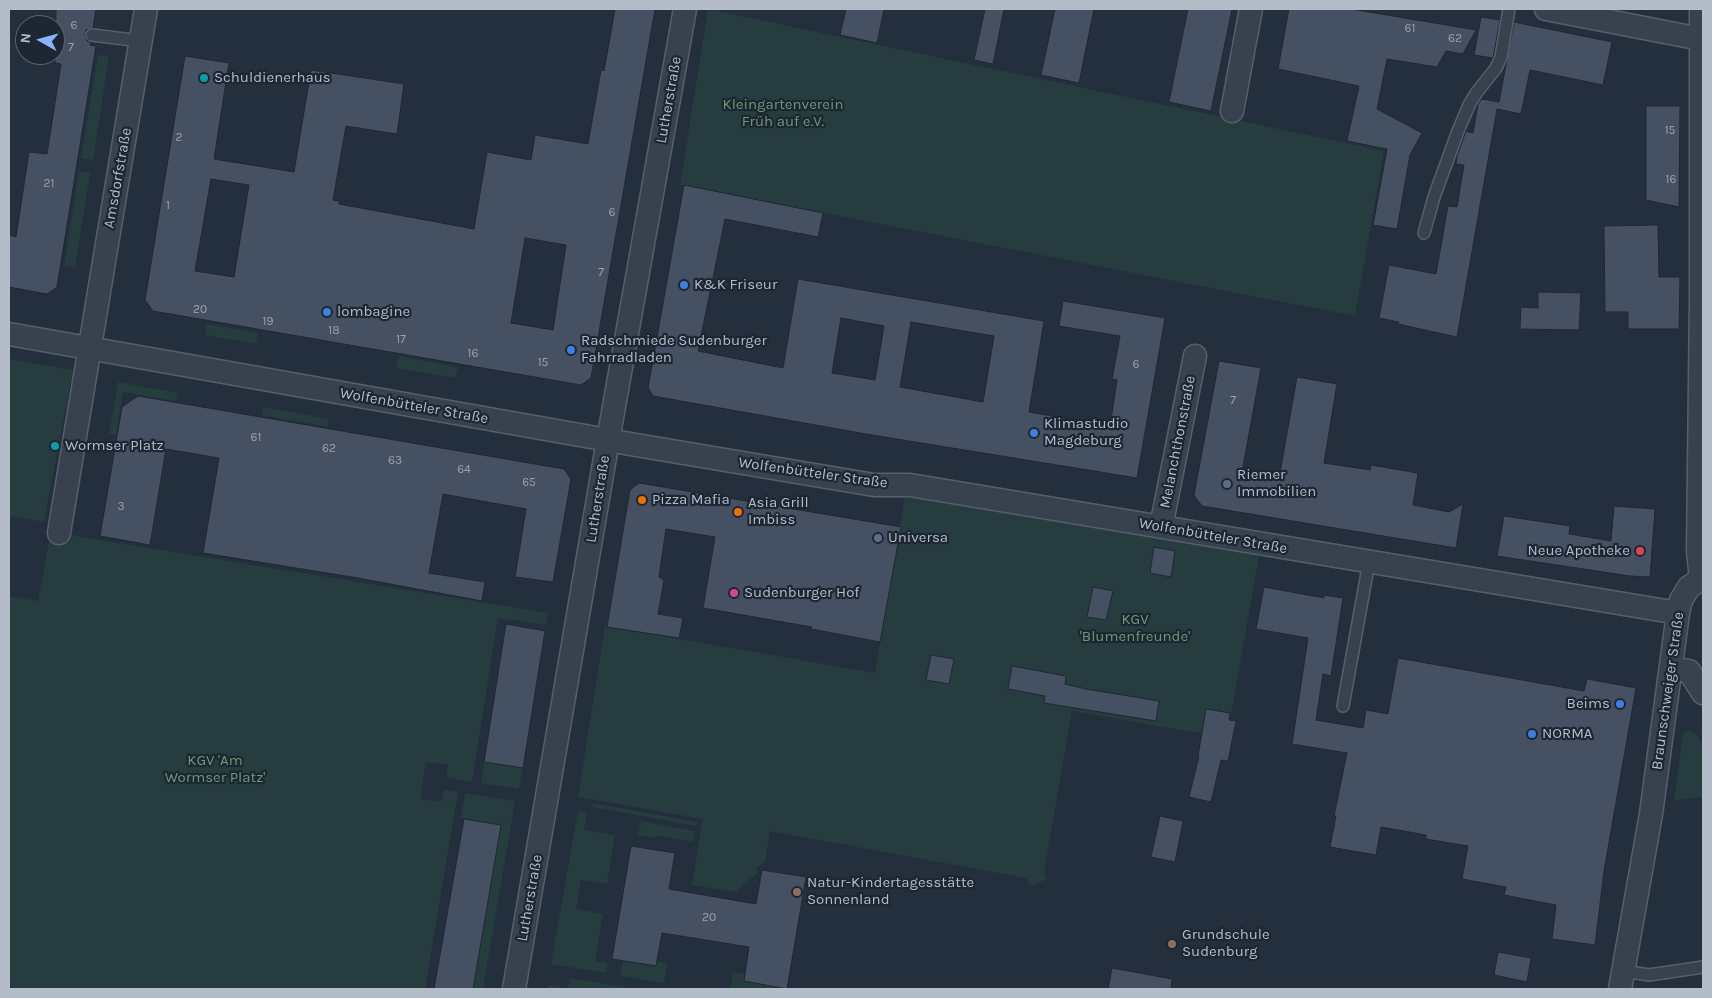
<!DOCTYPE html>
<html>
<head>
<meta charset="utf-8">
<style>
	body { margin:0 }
	#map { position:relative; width:1712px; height:998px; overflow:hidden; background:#242f3e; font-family:Karla,sans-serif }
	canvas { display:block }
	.frame { position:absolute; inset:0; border:10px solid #b4bcc9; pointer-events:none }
	.north { position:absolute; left:15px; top:15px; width:50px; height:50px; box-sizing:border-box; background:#1d2633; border:1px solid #59626f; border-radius:50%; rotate:277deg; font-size:14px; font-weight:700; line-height:20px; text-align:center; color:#b4bcc9 }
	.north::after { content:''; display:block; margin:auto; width:18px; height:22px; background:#8ab4f8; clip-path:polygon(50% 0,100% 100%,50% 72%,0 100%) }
</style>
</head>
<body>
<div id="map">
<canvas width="1712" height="998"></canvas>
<div class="frame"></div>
<div class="north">N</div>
</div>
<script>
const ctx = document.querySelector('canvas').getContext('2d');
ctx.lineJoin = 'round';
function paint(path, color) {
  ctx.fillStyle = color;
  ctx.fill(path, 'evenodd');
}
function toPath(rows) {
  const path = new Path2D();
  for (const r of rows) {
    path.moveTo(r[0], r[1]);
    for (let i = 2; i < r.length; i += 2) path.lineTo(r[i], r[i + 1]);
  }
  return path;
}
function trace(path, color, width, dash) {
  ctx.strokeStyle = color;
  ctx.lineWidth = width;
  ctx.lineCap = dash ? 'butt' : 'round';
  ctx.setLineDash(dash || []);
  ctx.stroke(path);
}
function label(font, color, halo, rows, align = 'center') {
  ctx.font = font + ' Karla,sans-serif';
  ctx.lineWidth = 4.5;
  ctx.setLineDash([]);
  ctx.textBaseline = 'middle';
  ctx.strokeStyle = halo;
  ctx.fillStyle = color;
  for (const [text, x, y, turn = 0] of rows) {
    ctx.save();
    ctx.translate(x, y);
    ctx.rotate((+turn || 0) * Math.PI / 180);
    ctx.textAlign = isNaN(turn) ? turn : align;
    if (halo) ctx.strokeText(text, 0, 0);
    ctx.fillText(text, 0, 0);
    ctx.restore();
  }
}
const green = toPath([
	[708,9,1384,151,1355,316,680,185],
	[98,55,109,56,93,160,81,158],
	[79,172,90,173,75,268,64,266],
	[207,324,258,333,256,344,205,335],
	[398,356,458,367,455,378,396,368],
	[9,359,73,370,44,522,9,516],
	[118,382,178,393,176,401,123,392,116,435,109,434],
	[263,407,329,419,328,427,262,415],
	[905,496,1259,556,1227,738,1072,711,1044,872,1047,879,1030,886,1026,878,770,831,765,862,756,868,758,872,736,892,692,885,701,828,701,823,702,823,703,819,578,797,605,626,875,673],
	[51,532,548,613,546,625,498,618,472,782,446,777,448,765,426,762,420,799,441,802,444,790,458,792,425,989,9,989,9,596,38,601],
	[1689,730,1696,733,1703,748,1703,797,1674,800,1683,733],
	[484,762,523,768,519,789,481,783],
	[465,793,515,801,483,989,473,989,501,826,461,818],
	[593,803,696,822,697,822,696,826,592,807],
	[578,811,587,813,584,830,615,835,607,884,581,880,576,909,603,914,595,961,607,963,606,973,551,964],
	[641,821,695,831,693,842,655,835,655,838,638,835],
	[623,961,656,966,657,962,667,963,664,983,620,976],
	[733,972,745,974,744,981,791,989,730,989],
	[570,978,636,989,547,989,548,985,568,988]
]);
const building = toPath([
	[56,9,96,9,93,28,86,30,85,35,87,41,91,42,90,45,96,46,57,287,47,294,9,287,9,235,16,237,29,152,47,154,61,64,55,63,56,9],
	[615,9,655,9,591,378,581,385,153,311,145,300,185,56,229,63,214,159,294,172,311,70,404,84,397,134,346,126,333,200,339,201,339,204,474,229,487,152,531,160,535,135,588,144,601,70,604,71,615,9],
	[211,179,249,185,234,277,195,271,211,179],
	[525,238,566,245,553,330,511,323,525,238],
	[846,9,884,9,877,43,840,35,846,9],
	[985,9,1004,9,993,64,974,60,985,9],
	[1055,9,1094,9,1079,83,1041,75,1055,9],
	[1188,9,1232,9,1211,111,1169,102,1188,9],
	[1289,9,1351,9,1476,30,1463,54,1446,51,1437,67,1387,59,1377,109,1422,133,1410,155,1397,229,1373,225,1387,149,1347,141,1359,86,1278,69,1289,9],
	[1481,17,1500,20,1493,58,1474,55,1481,17],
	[1514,22,1612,42,1603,85,1530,70,1521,114,1497,109,1457,337,1398,324,1399,322,1379,318,1389,265,1436,274,1448,206,1457,207,1464,165,1456,164,1457,156,1466,131,1473,133,1478,104,1482,99,1499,102,1514,22],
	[1646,106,1680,106,1679,207,1646,200,1646,106],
	[684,185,823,213,818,237,725,219,698,351,783,368,798,279,1044,321,1029,412,1110,426,1117,380,1112,379,1120,336,1059,326,1063,301,1165,318,1137,478,866,434,653,396,648,388,684,185],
	[841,318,884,326,875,380,832,373,841,318],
	[911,322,994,336,983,402,900,387,911,322],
	[1658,225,1659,277,1680,277,1679,329,1628,329,1628,312,1605,312,1604,226,1658,225],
	[1538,292,1581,293,1579,330,1520,329,1521,307,1538,308,1538,292],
	[1219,361,1261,368,1242,472,1279,478,1297,377,1337,384,1324,463,1370,470,1371,465,1418,473,1413,505,1449,512,1463,504,1456,548,1202,506,1194,495,1219,361],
	[138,396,564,469,571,479,553,582,515,577,526,509,443,494,429,573,485,582,482,601,358,578,203,553,219,458,166,449,150,545,100,536,122,407,138,396],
	[639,483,901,527,880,642,811,629,812,627,703,608,715,537,666,529,659,577,664,580,658,614,683,618,679,638,607,627,630,490,639,483],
	[1614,506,1655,509,1650,577,1630,576,1497,556,1504,516,1570,526,1569,534,1611,541,1614,506],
	[1154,547,1175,551,1171,577,1150,573,1154,547],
	[1093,587,1113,591,1106,620,1087,617,1093,587],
	[1264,587,1324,598,1324,595,1343,598,1331,676,1323,674,1316,720,1363,728,1366,710,1388,714,1398,658,1584,691,1587,679,1636,688,1604,871,1595,945,1552,939,1556,905,1504,895,1506,887,1462,879,1468,846,1426,839,1426,835,1381,827,1376,855,1330,847,1336,816,1334,816,1347,753,1292,744,1308,638,1256,629,1264,587],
	[506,624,545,631,523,768,484,762,506,624],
	[931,655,954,659,949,684,926,680,931,655],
	[1012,666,1066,676,1065,684,1086,689,1159,701,1156,721,1044,703,1045,696,1008,689,1012,666],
	[1206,709,1230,713,1229,720,1236,721,1228,761,1221,760,1211,802,1189,797,1199,756,1198,756,1206,709],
	[1160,816,1183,821,1175,862,1151,857,1160,816],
	[464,819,501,825,473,989,434,989,464,819],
	[631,846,675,853,669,889,756,904,762,870,806,877,787,989,744,981,749,947,662,933,656,966,612,959,631,846],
	[1498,952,1531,958,1527,982,1494,975,1498,952],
	[1112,968,1172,979,1171,989,1108,989,1112,968]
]);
const service = toPath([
	[92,35,141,41],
	[1424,233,1434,197,1458,131,1470,103,1477,92,1496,68,1501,57,1509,9],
	[1343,706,1369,562],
	[1624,971,1649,975,1703,967]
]);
const minor = toPath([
	[1546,9,1701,39],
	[1701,9,1701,297,1698,551,1701,579],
	[1232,111,1251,9],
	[9,334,636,445,874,485,910,485,1678,613],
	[1161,527,1195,356],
	[59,533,146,9],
	[1671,668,1689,671,1703,693],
	[514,989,608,440,685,9],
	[1620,989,1651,814,1678,613,1681,600,1689,587,1703,578]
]);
const markers = [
	[204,78,5,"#0f9aa8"],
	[684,285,5,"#3f7fe0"],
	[327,312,5,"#3f7fe0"],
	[571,350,5,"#3f7fe0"],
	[1034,433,5,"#3f7fe0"],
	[55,446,5,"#0f9aa8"],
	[1227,484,5,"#5c6f8a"],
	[642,500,5,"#e8710a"],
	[738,512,5,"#e8710a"],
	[878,538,5,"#5c6f8a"],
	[1640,551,5,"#e0444e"],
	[734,593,5,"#d1479c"],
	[1620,704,5,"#3f7fe0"],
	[1532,734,5,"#3f7fe0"],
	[797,892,5,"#8d6e63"],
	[1172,944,5,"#8d6e63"]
];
const numberNames = [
	["6",74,26],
	["61",1410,29],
	["62",1455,39],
	["7",71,48],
	["15",1670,131],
	["2",179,138],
	["16",1671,180],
	["21",49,184],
	["1",168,206],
	["6",612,213],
	["7",601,273],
	["20",200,310],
	["19",268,322],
	["18",334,331],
	["17",401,340],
	["16",473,354],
	["15",543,363],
	["6",1136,365],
	["7",1233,401],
	["61",256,438],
	["62",329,449],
	["63",395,461],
	["64",464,470],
	["65",529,483],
	["3",121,507],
	["20",709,918]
];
const poiNames = [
	["Schuldienerhaus",214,78],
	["K&K Friseur",694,285],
	["lombagine",337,312],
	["Radschmiede Sudenburger",581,341],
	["Fahrradladen",581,358],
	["Klimastudio",1044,424],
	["Magdeburg",1044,441],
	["Wormser Platz",65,446],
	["Riemer",1237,475],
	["Immobilien",1237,492],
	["Pizza Mafia",652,500],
	["Asia Grill",748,503],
	["Imbiss",748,520],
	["Universa",888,538],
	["Neue Apotheke",1630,551,"right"],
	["Sudenburger Hof",744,593],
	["Beims",1610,704,"right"],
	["NORMA",1542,734],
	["Natur-Kindertagesstätte",807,883],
	["Sonnenland",807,900],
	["Grundschule",1182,935],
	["Sudenburg",1182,952]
];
const streetNames = [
	["Lutherstraße",669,100,-80],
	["Amsdorfstraße",118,178,-80],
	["Wolfenbütteler Straße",414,406,10],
	["Melanchthonstraße",1178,442,-79],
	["Wolfenbütteler Straße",813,473,8],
	["Lutherstraße",598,499,-81],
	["Wolfenbütteler Straße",1213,536,10],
	["Braunschweiger Straße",1668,691,-82],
	["Lutherstraße",530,898,-80]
];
const parkNames = [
	["Kleingartenverein",783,105],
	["Früh auf e.V.",783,122],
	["KGV",1135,620],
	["'Blumenfreunde'",1135,637],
	["KGV 'Am",215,761],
	["Wormser Platz'",215,778]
];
paint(green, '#263c3f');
paint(building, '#455162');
trace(building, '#1f2835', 1);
trace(service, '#565f6c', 14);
trace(minor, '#565f6c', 25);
trace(service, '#38414e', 11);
trace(minor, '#38414e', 22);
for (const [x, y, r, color] of markers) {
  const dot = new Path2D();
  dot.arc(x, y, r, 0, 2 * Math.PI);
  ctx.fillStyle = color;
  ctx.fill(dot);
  trace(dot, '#1d2633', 2);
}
label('12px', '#98a1af', null, numberNames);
label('15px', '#b4bcc9', '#1d2633', poiNames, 'left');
label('15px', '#b4bcc9', '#1d2633', streetNames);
label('15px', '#6b9a76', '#1d2633', parkNames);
</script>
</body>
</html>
